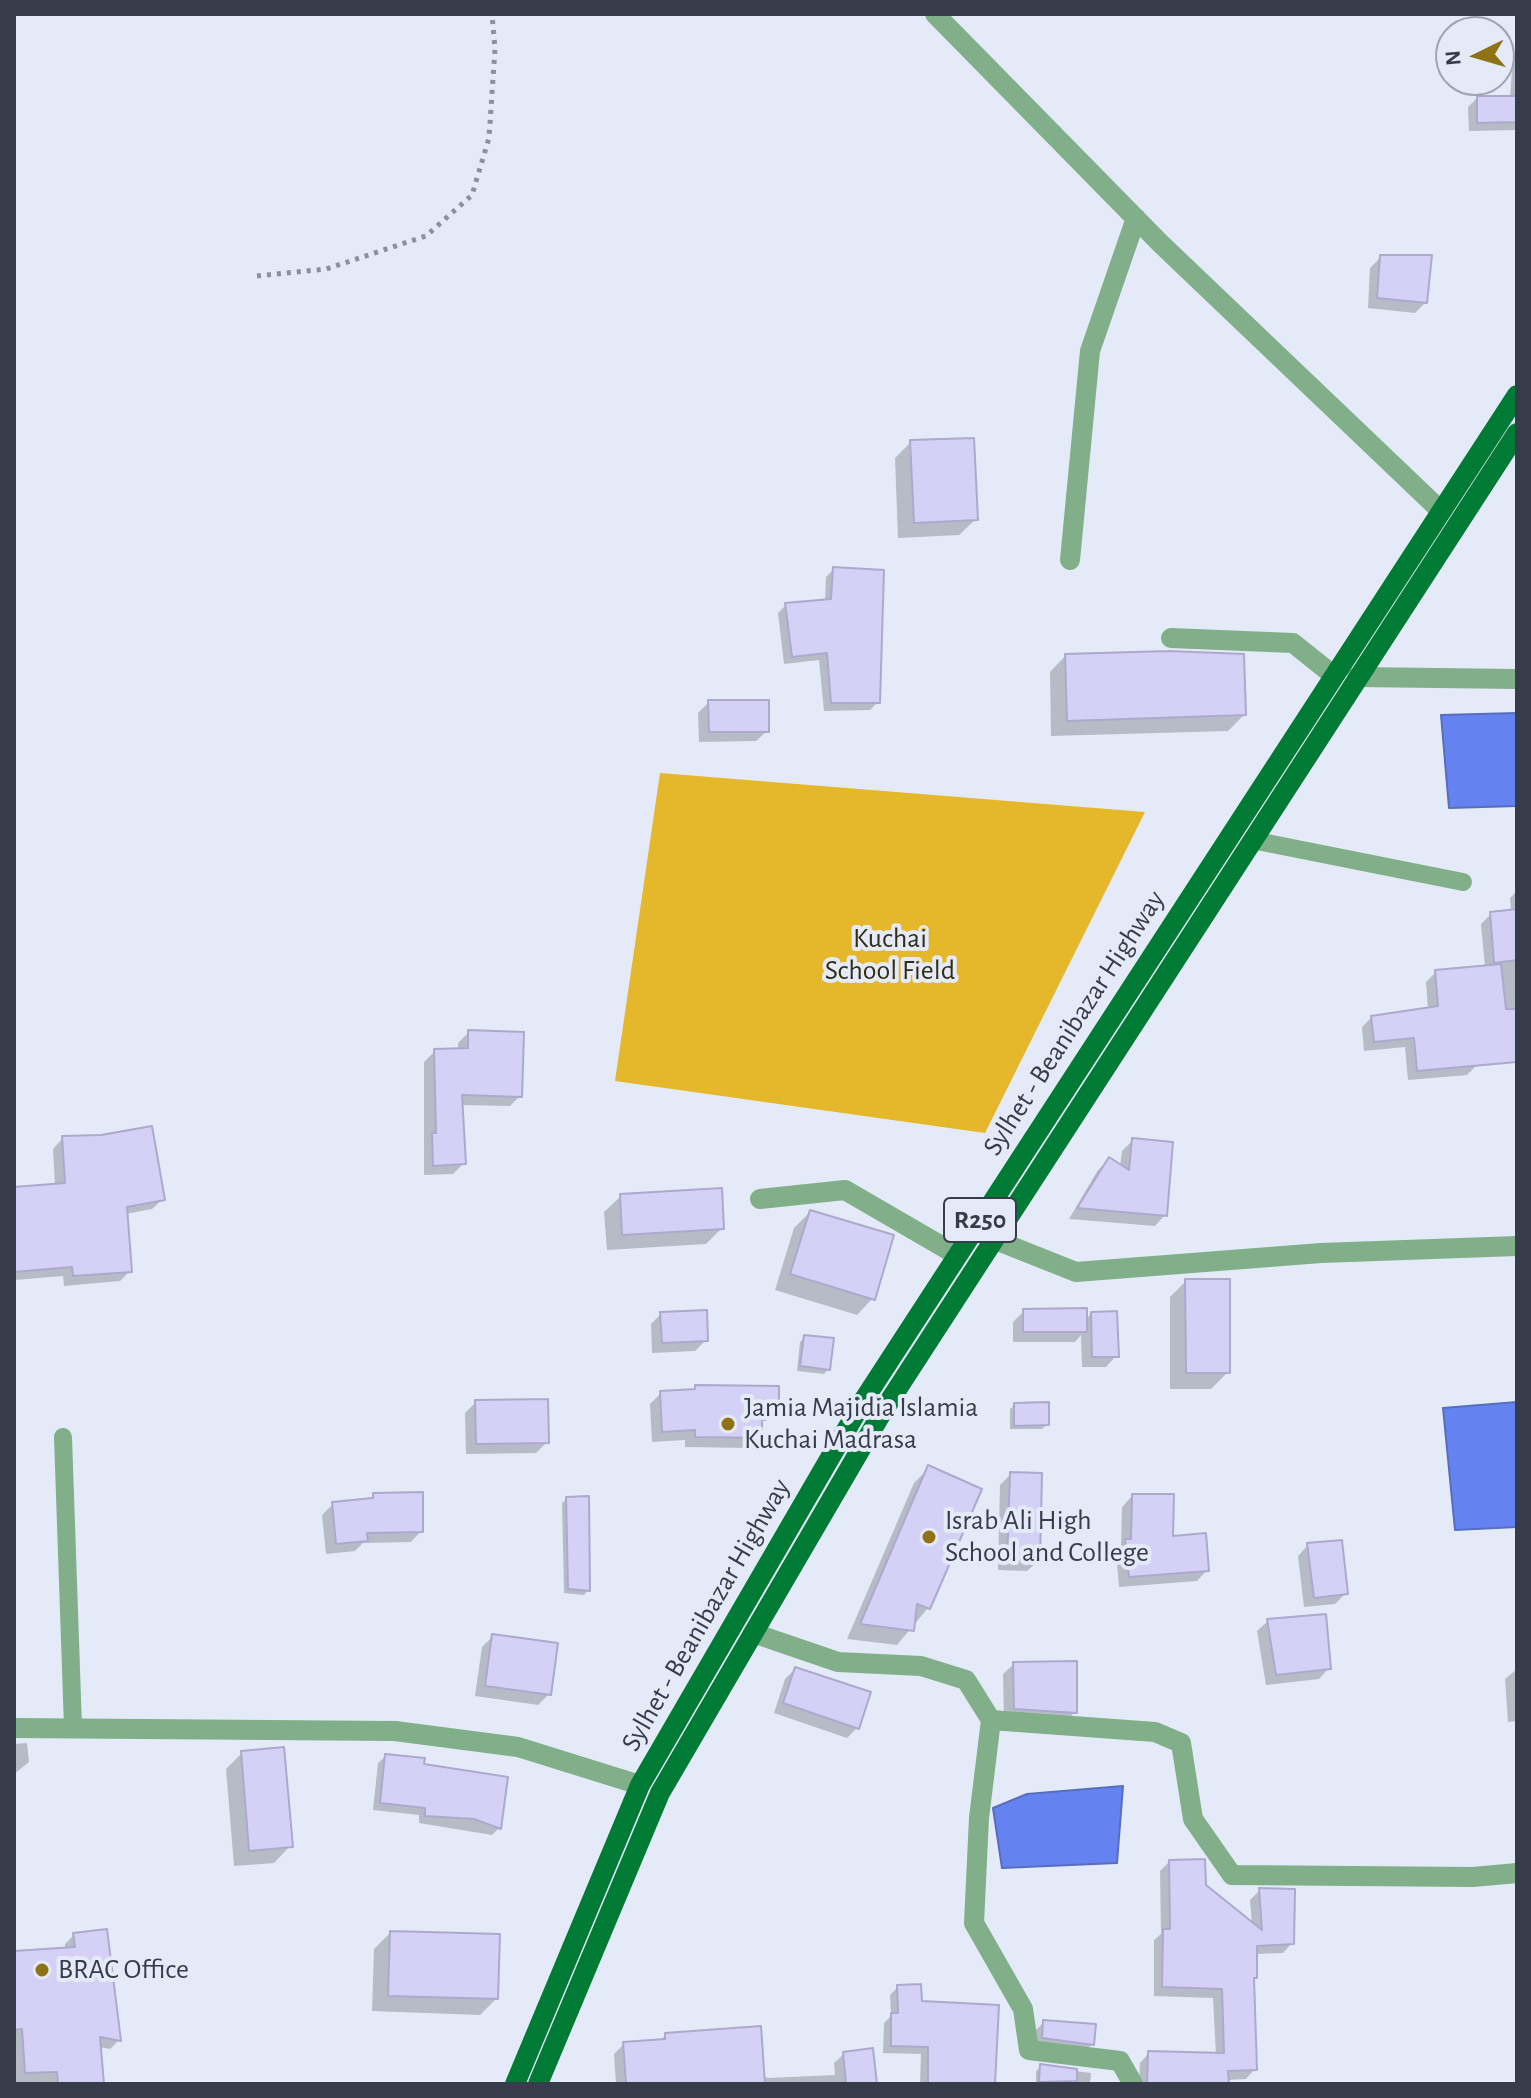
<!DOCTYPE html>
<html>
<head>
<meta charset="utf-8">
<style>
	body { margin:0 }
	#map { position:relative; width:1531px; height:2098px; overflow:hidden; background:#e4eaf8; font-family:"Alegreya Sans",sans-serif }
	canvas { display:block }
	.frame { position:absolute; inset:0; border:16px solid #373c4a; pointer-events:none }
	.north { position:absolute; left:1435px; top:16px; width:80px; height:80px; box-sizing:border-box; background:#e4eaf8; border:2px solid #9fa4b2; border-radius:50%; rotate:265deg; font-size:22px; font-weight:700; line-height:32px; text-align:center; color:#373c4a }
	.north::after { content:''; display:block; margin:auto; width:28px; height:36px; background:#8f7216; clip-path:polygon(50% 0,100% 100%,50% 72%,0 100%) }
</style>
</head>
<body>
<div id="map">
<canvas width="1531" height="2098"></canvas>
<div class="frame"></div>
<div class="north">N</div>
</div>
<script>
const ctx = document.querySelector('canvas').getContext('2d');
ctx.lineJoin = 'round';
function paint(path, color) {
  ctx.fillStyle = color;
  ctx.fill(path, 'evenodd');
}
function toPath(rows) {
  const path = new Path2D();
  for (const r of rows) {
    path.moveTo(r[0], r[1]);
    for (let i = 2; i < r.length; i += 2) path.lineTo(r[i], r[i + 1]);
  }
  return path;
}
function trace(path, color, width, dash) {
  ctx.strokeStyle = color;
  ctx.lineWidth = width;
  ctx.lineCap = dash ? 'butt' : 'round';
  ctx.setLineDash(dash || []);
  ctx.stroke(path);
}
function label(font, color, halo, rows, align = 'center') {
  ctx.font = font + ' "Alegreya Sans",sans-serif';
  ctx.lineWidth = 8;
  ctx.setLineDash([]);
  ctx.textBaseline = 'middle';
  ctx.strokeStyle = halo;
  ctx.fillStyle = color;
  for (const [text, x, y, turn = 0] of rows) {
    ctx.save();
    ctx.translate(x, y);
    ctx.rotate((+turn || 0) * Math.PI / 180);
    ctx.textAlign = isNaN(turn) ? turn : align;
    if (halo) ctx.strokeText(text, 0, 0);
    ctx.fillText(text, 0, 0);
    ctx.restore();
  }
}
const green = toPath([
	[660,773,1145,812,985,1133,615,1081]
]);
const water = toPath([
	[1517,713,1517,806,1449,808,1441,715,1517,713],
	[1517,1402,1517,1527,1455,1530,1443,1408,1517,1402],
	[1123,1786,1117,1863,1002,1868,993,1808,1027,1794,1123,1786]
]);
const shadow = toPath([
	[1517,51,1517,130,1469,131,1468,107,1477,98,1510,98,1513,55],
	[1381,257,1426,302,1415,313,1368,308,1370,268],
	[911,442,976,519,959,535,898,538,895,458],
	[834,569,878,702,870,710,824,711,819,660,784,664,778,613,786,605,825,601,826,577],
	[1066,655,1244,715,1228,731,1051,736,1050,672],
	[709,702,767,731,756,741,699,742,698,713],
	[1517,891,1517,1044,1477,1065,1467,1075,1408,1080,1405,1047,1364,1051,1362,1027,1372,1017,1428,1010,1426,982,1436,972,1485,967,1481,924,1491,914,1511,912,1510,898],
	[469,1032,520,1096,510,1106,461,1105,464,1163,453,1174,424,1175,424,1062,435,1051,458,1051,458,1043],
	[63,1138,163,1199,152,1209,125,1214,130,1271,120,1281,64,1286,63,1276,14,1280,14,1189,55,1186,53,1149],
	[1132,1141,1165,1215,1155,1226,1069,1219,1098,1170,1109,1160,1120,1167,1122,1151],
	[621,1196,722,1228,706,1244,607,1250,604,1212],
	[810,1212,873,1298,857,1315,775,1290,794,1228],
	[1186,1281,1228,1372,1211,1389,1170,1389,1170,1297],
	[1024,1311,1085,1320,1091,1314,1116,1356,1106,1367,1082,1367,1081,1335,1075,1342,1013,1342,1013,1322],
	[661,1314,706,1340,695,1351,652,1353,651,1324],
	[805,1337,828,1369,824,1374,797,1371,800,1342],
	[696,1387,777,1410,766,1421,760,1421,760,1437,749,1448,685,1447,685,1440,652,1442,650,1404,661,1393,692,1391],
	[476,1402,547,1442,536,1453,466,1454,465,1413],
	[1015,1405,1047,1424,1042,1429,1010,1429,1010,1409],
	[929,1468,979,1490,928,1608,897,1645,847,1639,914,1483],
	[1011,1474,1038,1561,1027,1571,998,1570,1000,1485],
	[374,1495,421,1531,411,1542,363,1543,355,1551,326,1554,322,1515,333,1504,368,1501],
	[1132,1496,1207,1570,1197,1581,1119,1587,1116,1552,1121,1547,1122,1507],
	[567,1499,588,1590,584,1595,564,1593,562,1503],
	[1308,1545,1346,1593,1335,1604,1304,1607,1298,1556],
	[1268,1621,1329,1668,1319,1679,1266,1685,1257,1631],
	[493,1636,549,1694,538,1705,475,1696,482,1647],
	[1014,1664,1075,1712,1065,1722,1004,1719,1003,1674],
	[795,1669,857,1728,847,1738,774,1713,785,1679],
	[1517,1669,1517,1721,1508,1722,1505,1679],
	[27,1743,29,1762,14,1774,14,1744],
	[242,1753,290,1846,274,1863,234,1866,226,1769],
	[386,1756,422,1765,499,1828,492,1835,419,1823,419,1815,373,1810,378,1763],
	[1169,1862,1252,1925,1250,1900,1260,1890,1292,1943,1283,1953,1255,1954,1255,1977,1252,1980,1255,2069,1246,2079,1227,2080,1227,2084,1139,2084,1140,2063,1149,2053,1216,2055,1213,1998,1154,1996,1154,1940,1161,1934,1160,1871],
	[390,1933,496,1999,480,2015,372,2011,374,1949],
	[74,1935,119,2040,110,2049,99,2047,102,2084,16,2082,14,1953,65,1950,65,1944],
	[898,1987,920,2003,993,2084,920,2084,921,2054,883,2053,884,2023,891,2016,890,1995],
	[1044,2022,1092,2044,1082,2055,1032,2049,1033,2033],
	[666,2035,768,2078,835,2075,834,2063,844,2054,874,2084,616,2084,614,2054,624,2044,659,2041],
	[1041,2067,1091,2073,1090,2084,1036,2084,1036,2071]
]);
const building = toPath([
	[1477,96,1517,96,1517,122,1477,123,1477,96],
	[1380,255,1432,255,1427,303,1377,298,1380,255],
	[974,438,978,520,914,523,910,440,974,438],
	[833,567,884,570,880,703,831,703,827,653,792,657,785,603,831,599,833,567],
	[1169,651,1244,654,1246,715,1067,721,1065,654,1169,651],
	[708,700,769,700,769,732,709,732,708,700],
	[1517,909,1517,960,1494,963,1490,912,1517,909],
	[1501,964,1506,1009,1517,1009,1517,1062,1417,1071,1414,1038,1374,1042,1371,1016,1438,1006,1435,970,1501,964],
	[468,1030,524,1032,522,1097,462,1095,466,1164,433,1166,432,1133,436,1133,434,1049,468,1048,468,1030],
	[152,1126,165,1200,127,1207,132,1272,73,1276,72,1267,14,1272,14,1187,65,1183,62,1136,101,1135,152,1126],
	[1132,1138,1173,1142,1167,1216,1077,1208,1109,1157,1129,1170,1132,1138],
	[722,1188,724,1229,622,1235,620,1194,722,1188],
	[810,1210,894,1235,875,1300,790,1274,810,1210],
	[1185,1279,1230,1279,1230,1373,1186,1373,1185,1279],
	[1087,1308,1087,1332,1023,1332,1023,1309,1087,1308],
	[707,1310,708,1341,662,1343,660,1312,707,1310],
	[1117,1311,1119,1357,1092,1357,1091,1312,1117,1311],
	[804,1335,834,1338,830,1370,800,1366,804,1335],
	[695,1385,779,1386,779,1411,762,1411,762,1438,695,1437,695,1430,662,1432,660,1391,695,1389,695,1385],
	[548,1399,549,1443,476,1444,475,1400,548,1399],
	[1049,1402,1049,1425,1014,1426,1014,1403,1049,1402],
	[928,1465,982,1489,930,1609,917,1604,914,1631,860,1624,928,1465],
	[1010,1472,1042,1473,1040,1561,1007,1561,1010,1472],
	[423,1492,423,1532,367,1533,368,1541,336,1544,332,1502,373,1498,373,1493,423,1492],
	[1132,1494,1174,1494,1173,1536,1206,1533,1209,1571,1129,1577,1125,1539,1131,1539,1132,1494],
	[589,1496,590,1591,568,1589,566,1497,589,1496],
	[1342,1540,1348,1594,1314,1598,1307,1543,1342,1540],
	[1326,1614,1331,1669,1276,1675,1267,1619,1326,1614],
	[492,1634,558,1643,551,1695,485,1686,492,1634],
	[1077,1661,1077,1713,1014,1709,1013,1662,1077,1661],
	[795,1667,871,1692,859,1729,783,1703,795,1667],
	[284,1747,293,1847,249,1851,241,1751,284,1747],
	[385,1754,425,1758,424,1764,508,1777,501,1829,474,1819,425,1816,425,1808,380,1803,385,1754],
	[1205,1859,1206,1885,1262,1930,1259,1888,1295,1889,1294,1944,1257,1946,1257,1978,1254,1978,1257,2070,1228,2071,1229,2084,1147,2084,1148,2051,1224,2053,1222,1989,1162,1987,1163,1929,1170,1929,1169,1860,1205,1859],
	[107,1929,121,2041,100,2037,104,2084,58,2084,57,2072,25,2073,22,2029,14,2030,14,1951,75,1947,73,1933,107,1929],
	[390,1931,500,1934,498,1999,388,1996,390,1931],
	[921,1984,922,2001,999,2005,995,2084,928,2084,928,2047,891,2046,891,2013,898,2013,897,1985,921,1984],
	[1043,2020,1096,2024,1094,2045,1042,2038,1043,2020],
	[761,2026,765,2084,626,2084,623,2042,665,2039,665,2033,761,2026],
	[873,2048,877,2084,846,2084,843,2052,873,2048],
	[1040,2064,1077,2069,1077,2081,1039,2082,1040,2064]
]);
const path = toPath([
	[257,276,326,269,426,236,472,195,489,138,495,49,492,14]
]);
const service = toPath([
	[1252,840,1463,882],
	[63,1437,73,1727]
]);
const minor = toPath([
	[935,14,1160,243,1441,511],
	[1070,560,1090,351,1136,218],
	[1171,638,1293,643,1333,675],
	[1357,677,1517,679],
	[760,1199,845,1190,957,1255],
	[993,1239,1076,1272,1321,1253,1517,1246],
	[753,1633,838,1662,921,1666,966,1680,991,1720,1155,1732,1181,1743,1193,1819,1232,1875,1473,1877,1517,1873],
	[991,1720,979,1818,974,1923,1023,2009,1029,2050,1120,2061,1133,2084],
	[14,1728,395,1731,518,1747,640,1785]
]);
const primary = toPath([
	[515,2084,640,1785,863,1401,1517,395],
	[538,2084,660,1793,883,1411,1517,433]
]);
const markers = [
	[728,1424,8,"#8f7216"],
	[929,1537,8,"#8f7216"],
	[42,1970,8,"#8f7216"]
];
const shields = [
	[980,1220,72]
];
const shieldNames = [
	["R250",980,1220]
];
const parkNames = [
	["Kuchai",890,939],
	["School Field",890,971]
];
const streetNames = [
	["Sylhet - Beanibazar Highway",1074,1023,-57],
	["Sylhet - Beanibazar Highway",706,1615,-60]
];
const poiNames = [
	["Jamia Majidia Islamia",744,1408],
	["Kuchai Madrasa",744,1440],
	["Israb Ali High",945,1521],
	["School and College",945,1553],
	["BRAC Office",58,1970]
];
paint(green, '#e4b82a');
paint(water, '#6583f0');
trace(water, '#576ebe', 2);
paint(shadow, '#0003');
paint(building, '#d5d1f6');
trace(building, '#aca9cd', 2);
trace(path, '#8b909e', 5, [4, 6]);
trace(service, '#80af89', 18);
trace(minor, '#80af89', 20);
trace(primary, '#007b35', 20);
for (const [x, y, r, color] of markers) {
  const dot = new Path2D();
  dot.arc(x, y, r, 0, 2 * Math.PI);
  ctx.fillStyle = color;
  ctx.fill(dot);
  trace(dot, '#e4eaf8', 3);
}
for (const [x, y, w] of shields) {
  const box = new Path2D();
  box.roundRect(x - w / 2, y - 22, w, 44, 6);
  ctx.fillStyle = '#e4eaf8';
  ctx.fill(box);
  trace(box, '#373c4a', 2);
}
label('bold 26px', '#373c4a', null, shieldNames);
label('28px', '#342c14', '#e4eaf8', parkNames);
label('28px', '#373c4a', '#e4eaf8', streetNames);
label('28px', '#373c4a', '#e4eaf8', poiNames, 'left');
</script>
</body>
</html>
